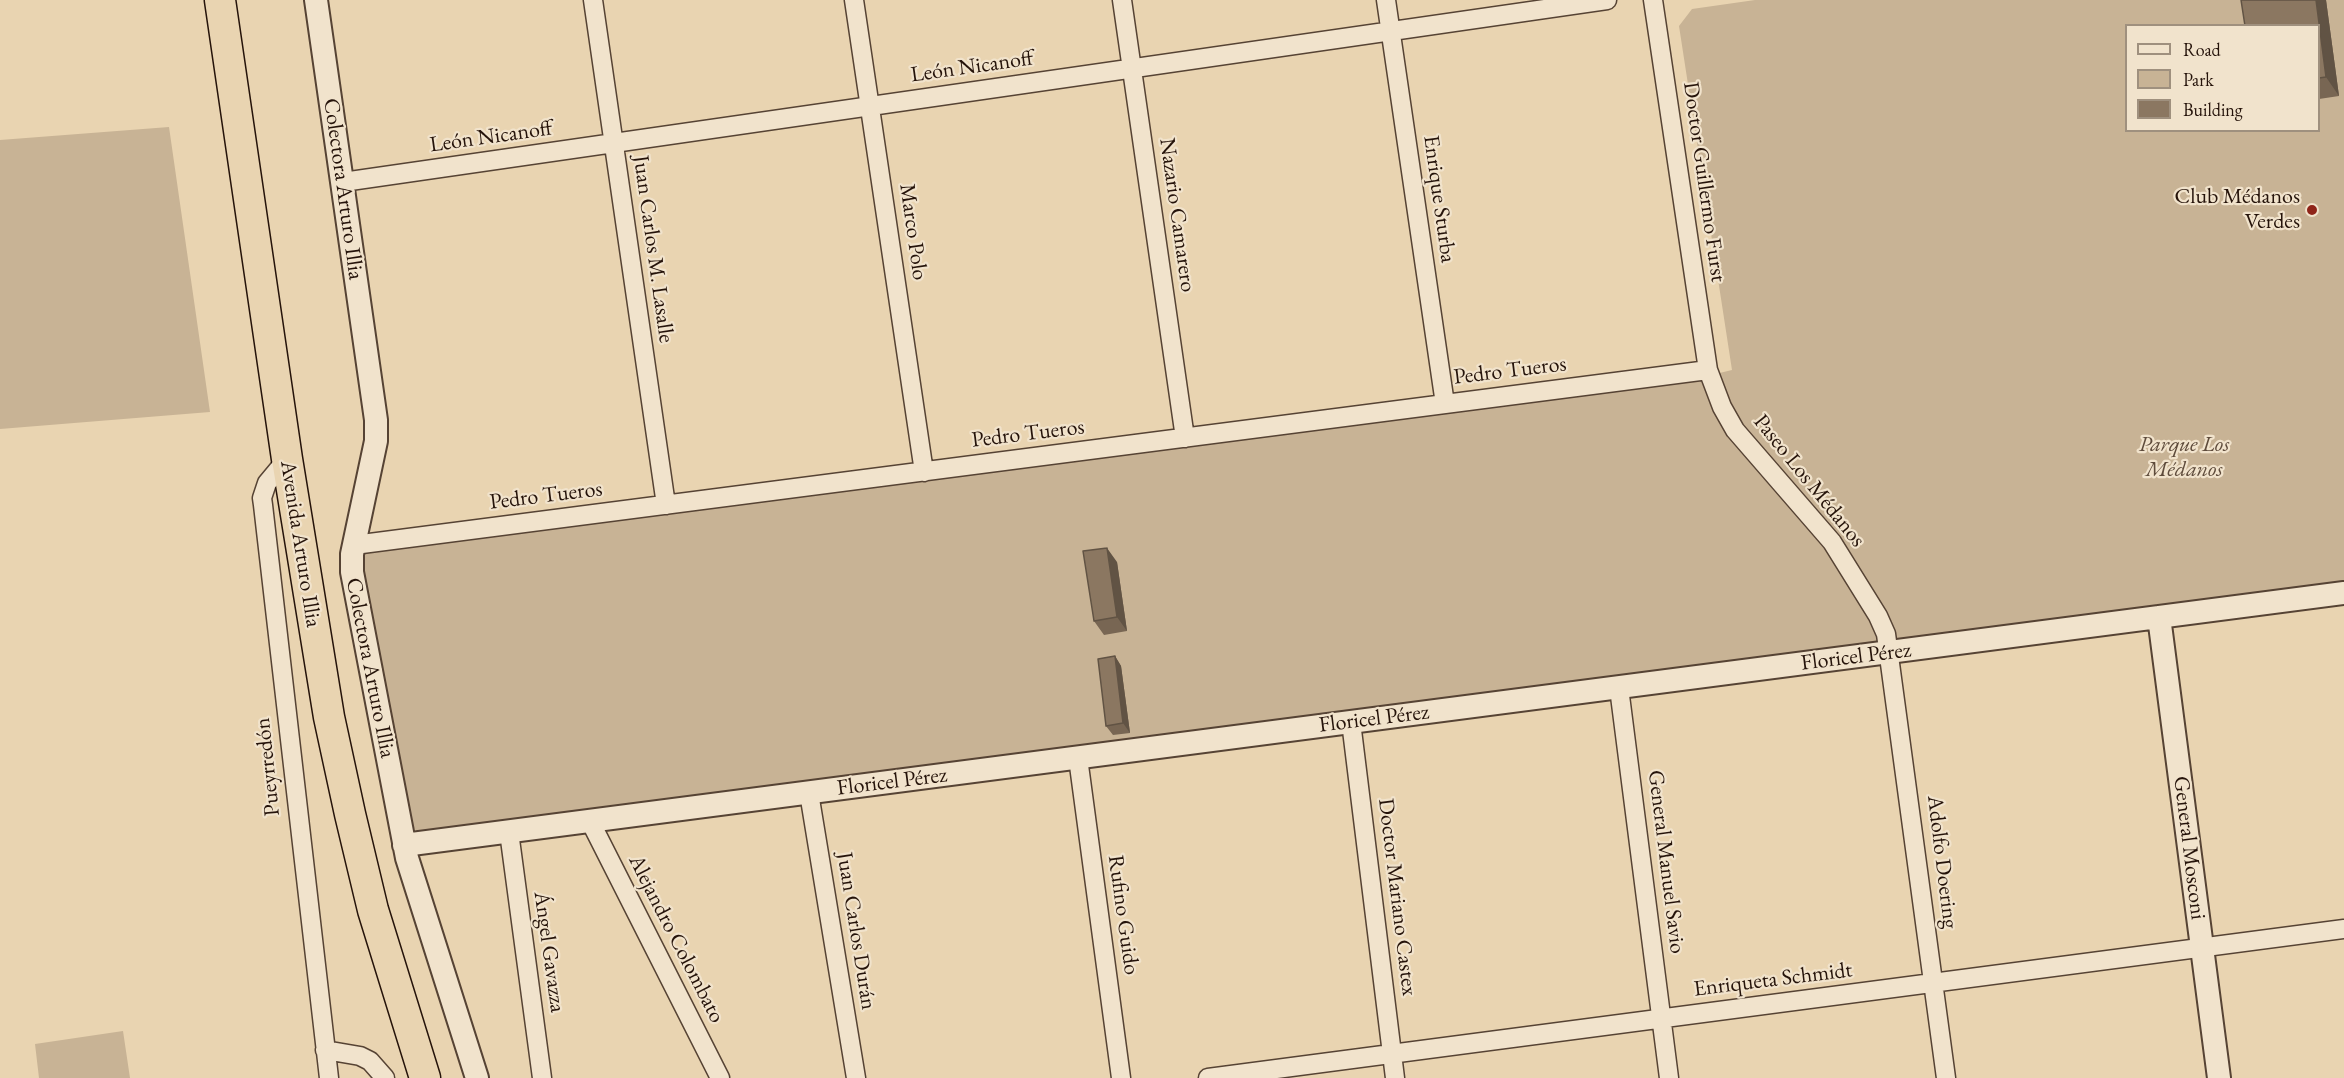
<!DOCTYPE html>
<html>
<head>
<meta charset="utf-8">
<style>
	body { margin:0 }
	#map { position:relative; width:2344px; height:1078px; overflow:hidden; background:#e9d4b1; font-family:"EB Garamond",serif }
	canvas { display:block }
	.legend { position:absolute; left:2125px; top:24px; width:195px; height:108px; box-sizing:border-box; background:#f1e3cc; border:2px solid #9f907e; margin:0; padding:8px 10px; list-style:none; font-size:18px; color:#25130a }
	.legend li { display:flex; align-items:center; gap:12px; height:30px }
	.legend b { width:30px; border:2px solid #9f907e }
</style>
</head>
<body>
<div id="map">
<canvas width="2344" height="1078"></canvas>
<ul class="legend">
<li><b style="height:8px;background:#f1e3cc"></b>Road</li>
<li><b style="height:16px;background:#c8b395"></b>Park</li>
<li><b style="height:16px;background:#8b7761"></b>Building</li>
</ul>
</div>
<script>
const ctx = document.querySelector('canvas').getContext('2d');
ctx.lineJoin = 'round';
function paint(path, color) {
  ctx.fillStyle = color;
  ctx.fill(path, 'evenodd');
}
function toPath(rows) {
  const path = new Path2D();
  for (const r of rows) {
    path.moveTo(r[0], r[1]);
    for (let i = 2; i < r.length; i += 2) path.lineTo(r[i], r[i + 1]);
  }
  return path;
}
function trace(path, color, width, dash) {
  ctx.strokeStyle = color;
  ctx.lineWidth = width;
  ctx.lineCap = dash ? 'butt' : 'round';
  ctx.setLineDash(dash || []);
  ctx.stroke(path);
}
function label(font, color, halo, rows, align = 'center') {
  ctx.font = font + ' "EB Garamond",serif';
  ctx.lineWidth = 4.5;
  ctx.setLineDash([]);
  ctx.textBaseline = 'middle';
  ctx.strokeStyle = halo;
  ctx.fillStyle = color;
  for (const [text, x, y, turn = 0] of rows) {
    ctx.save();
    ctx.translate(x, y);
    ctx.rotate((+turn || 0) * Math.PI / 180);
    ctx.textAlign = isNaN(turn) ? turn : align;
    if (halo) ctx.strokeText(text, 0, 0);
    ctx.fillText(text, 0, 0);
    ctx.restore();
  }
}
const green = toPath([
	[1755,0,2344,0,2344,583,421,832,416,831,412,825,361,564,365,552,1690,380,1732,370,1679,26,1692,9],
	[2126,26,2318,26,2318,130,2126,130],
	[169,127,210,412,0,429,0,140],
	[123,1031,130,1078,39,1078,35,1044]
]);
const minor = toPath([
	[593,0,666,505],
	[854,0,924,472],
	[1122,0,1185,438],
	[1386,0,1445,404],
	[1653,0,1708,370,1722,407,1735,430,1832,542,1878,616,1886,634,1946,1078],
	[343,182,1607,0],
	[287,459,267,483,262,498,263,505,329,1078],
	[354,545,1708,370],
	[1619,688,1669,1078],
	[1351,722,1395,1078],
	[1078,758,1121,1078],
	[809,793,856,1078],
	[590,821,720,1078],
	[509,832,542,1078],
	[325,1050,360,1056,370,1061,385,1078],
	[1208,1078,2344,929]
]);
const tertiary = toPath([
	[316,0,376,420,376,441,352,554,352,572,407,858,477,1078],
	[2159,617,2219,1078],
	[404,845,2344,593]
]);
const trunk = toPath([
	[220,0,287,459,329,717,350,814,373,910,425,1078]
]);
const wall = toPath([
	[2326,0,2339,96,2319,99,2319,26],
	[1117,562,1127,631,1104,635,1094,621],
	[1115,656,1121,666,1130,733,1113,735,1106,726]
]);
const shadedWall = toPath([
	[2316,0,2326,0,2339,96,2326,77],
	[1107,548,1117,562,1127,631,1117,617],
	[1115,656,1121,666,1130,733,1123,723]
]);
const building = toPath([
	[2241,0,2316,0,2326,77,2319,78,2319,26,2245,26,2241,0],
	[1107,548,1117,617,1094,621,1083,551,1107,548],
	[1115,656,1123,723,1106,726,1098,659,1115,656]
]);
const markers = [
	[2312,210,6,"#8f2418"]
];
const streetNames = [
	["León Nicanoff",972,67,-8],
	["León Nicanoff",491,137,-8],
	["Doctor Guillermo Furst",1704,182,82],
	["Colectora Arturo Illia",343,189,82],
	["Enrique Sturba",1439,199,82],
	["Nazario Camarero",1177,215,82],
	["Marco Polo",913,232,82],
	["Juan Carlos M. Lasalle",653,249,82],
	["Pedro Tueros",1510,371,-7],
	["Pedro Tueros",1028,434,-7],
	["Paseo Los Médanos",1809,481,51],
	["Pedro Tueros",546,496,-7],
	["Avenida Arturo Illia",300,544,81],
	["Floricel Pérez",1856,657,-7],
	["Colectora Arturo Illia",370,668,79],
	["Floricel Pérez",1374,719,-7],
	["Pueyrredón",268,767,-96],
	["Floricel Pérez",892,782,-7],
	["General Mosconi",2189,848,83],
	["General Manuel Savio",1666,862,83],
	["Adolfo Doering",1942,862,83],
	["Doctor Mariano Castex",1397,897,83],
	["Rufino Guido",1123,915,82],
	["Juan Carlos Durán",856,931,81],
	["Alejandro Colombato",676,939,63],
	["Ángel Gavazza",549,952,82],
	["Enriqueta Schmidt",1773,980,-7]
];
const poiNames = [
	["Club Médanos",2300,197],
	["Verdes",2300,222]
];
const parkNames = [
	["Parque Los",2184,445],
	["Médanos",2184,470]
];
paint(green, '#c8b395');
trace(minor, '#564334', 21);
trace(tertiary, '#564334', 26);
trace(trunk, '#25130a', 33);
trace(minor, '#f1e3cc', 18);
trace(tertiary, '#f1e3cc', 22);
trace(trunk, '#e9d4b1', 30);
paint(wall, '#786653');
paint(shadedWall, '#615344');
paint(building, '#8b7761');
trace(building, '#615344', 1.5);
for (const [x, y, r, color] of markers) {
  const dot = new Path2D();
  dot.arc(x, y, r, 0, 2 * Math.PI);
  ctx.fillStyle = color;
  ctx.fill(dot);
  trace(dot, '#f1e3cc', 2);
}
label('22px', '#25130a', '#f1e3cc', streetNames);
label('22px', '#25130a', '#f1e3cc', poiNames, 'right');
label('italic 22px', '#5e4b3b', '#f1e3cc', parkNames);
</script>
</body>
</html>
